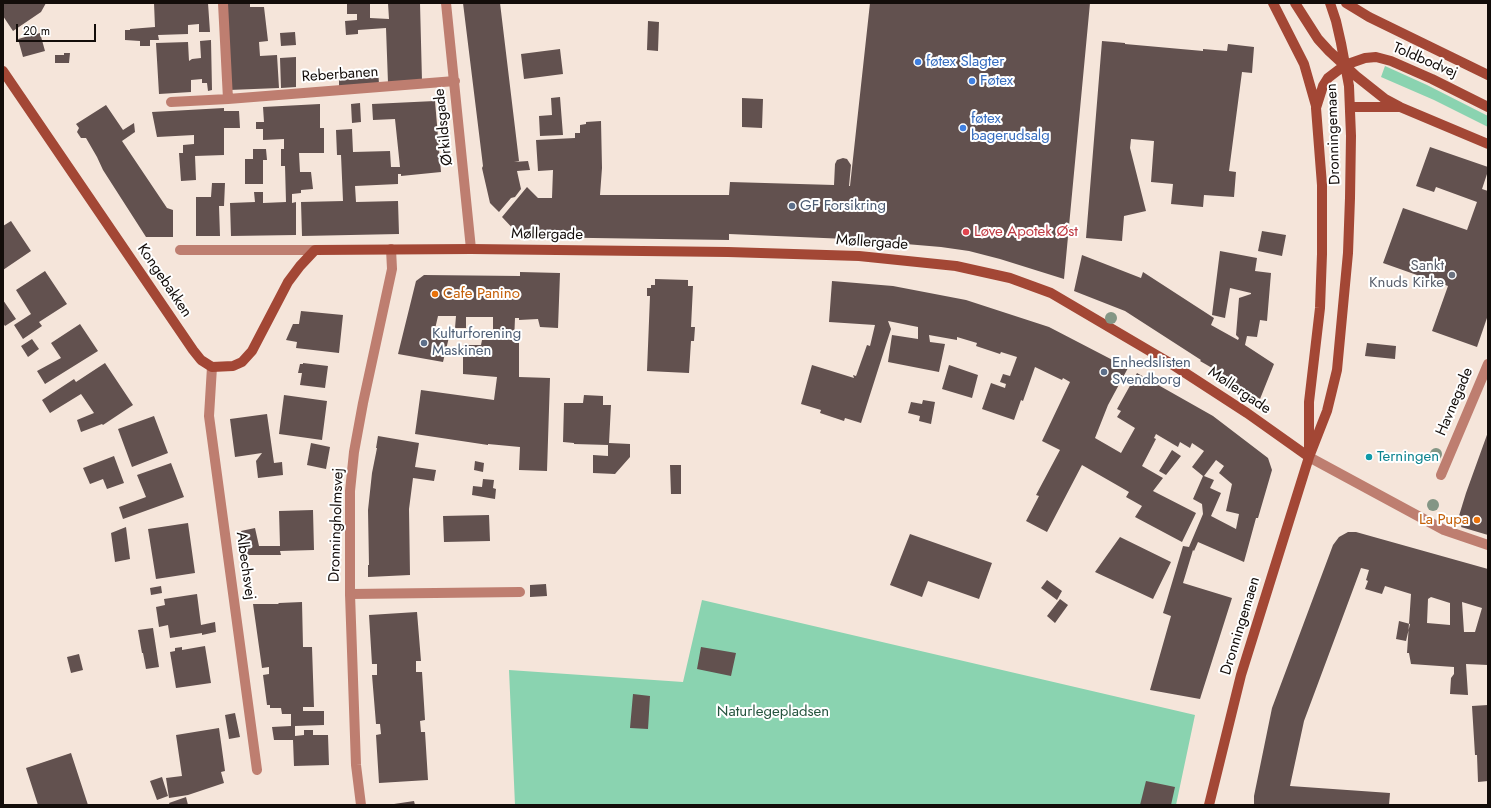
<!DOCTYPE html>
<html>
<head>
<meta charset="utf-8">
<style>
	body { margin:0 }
	#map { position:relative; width:1491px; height:808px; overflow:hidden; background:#f5e5da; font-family:Jost,sans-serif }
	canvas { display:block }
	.frame { position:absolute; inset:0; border:4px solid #130d0a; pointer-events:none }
	.scale { position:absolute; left:16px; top:24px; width:80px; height:18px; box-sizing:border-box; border:2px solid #130d0a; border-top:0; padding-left:5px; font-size:12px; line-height:14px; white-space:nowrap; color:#130d0a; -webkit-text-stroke:3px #fff; paint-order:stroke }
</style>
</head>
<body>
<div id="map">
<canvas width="1491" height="808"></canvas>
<div class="frame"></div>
<div class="scale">20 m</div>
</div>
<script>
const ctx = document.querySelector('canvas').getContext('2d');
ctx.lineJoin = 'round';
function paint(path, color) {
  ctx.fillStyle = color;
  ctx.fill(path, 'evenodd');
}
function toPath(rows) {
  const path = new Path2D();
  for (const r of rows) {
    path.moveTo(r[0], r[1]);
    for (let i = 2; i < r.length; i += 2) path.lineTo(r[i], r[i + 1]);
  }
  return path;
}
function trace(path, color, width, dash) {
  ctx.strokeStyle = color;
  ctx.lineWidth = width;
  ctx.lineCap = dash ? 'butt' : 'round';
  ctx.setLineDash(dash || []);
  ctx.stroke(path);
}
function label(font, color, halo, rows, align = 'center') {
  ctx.font = font + ' Jost,sans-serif';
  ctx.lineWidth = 4;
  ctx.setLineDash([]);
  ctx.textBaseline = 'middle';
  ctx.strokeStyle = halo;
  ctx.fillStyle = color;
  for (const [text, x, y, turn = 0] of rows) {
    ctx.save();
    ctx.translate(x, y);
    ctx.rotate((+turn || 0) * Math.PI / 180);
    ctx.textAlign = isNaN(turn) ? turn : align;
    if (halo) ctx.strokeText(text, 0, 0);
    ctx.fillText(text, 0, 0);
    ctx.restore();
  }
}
const green = toPath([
	[1385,66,1427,85,1488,116,1488,127,1434,100,1381,77],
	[702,600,1195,715,1176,805,515,805,509,670,683,682]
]);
const building = toPath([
	[3,3,46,3,41,12,13,31,3,16],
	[154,3,208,3,210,32,199,32,199,24,188,25,188,34,158,35,159,40,150,40,150,46,140,46,140,41,125,40,125,30,130,30,130,29,155,27],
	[225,3,250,3,250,7,264,7,268,41,259,42,260,56,277,55,279,88,229,90],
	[356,3,370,3,370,18,389,19,388,3,420,3,422,81,388,83,386,28,358,30,358,34,346,35,345,21,357,20,357,14,347,14,347,4],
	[463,3,500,3,519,161,514,162,528,161,530,170,517,171,521,189,515,197,511,198,499,212,490,203,482,168,483,166],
	[870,3,1090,3,1064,279,1000,259,969,251,941,247,847,239,729,234,729,240,525,237,518,234,502,217,527,187,538,198,552,198,553,170,538,171,536,140,575,138,575,133,580,133,580,125,586,124,586,122,601,121,602,168,600,195,729,195,730,182,834,185,835,164,837,160,843,158,847,159,851,165,849,186,850,186],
	[648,21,659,22,658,51,647,50],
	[295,32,296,45,281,46,280,33],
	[40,33,45,51,23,57,18,39],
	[211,40,212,90,208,91,207,83,202,83,202,79,191,80,191,92,159,94,156,43,188,42,189,61,192,59,201,58,200,41],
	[1102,41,1125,43,1125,44,1203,51,1203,49,1227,51,1228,44,1254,47,1252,73,1242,72,1229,171,1236,172,1234,197,1204,195,1203,207,1171,204,1173,184,1151,182,1154,141,1131,139,1130,148,1146,211,1124,216,1122,241,1086,238],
	[560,49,563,74,524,79,521,54],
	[64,53,70,53,69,63,55,63,55,55,64,55],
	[296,57,296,87,281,88,280,58],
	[378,69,379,84,339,86,339,76,334,76,334,72],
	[560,97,563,135,540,136,539,116,552,115,551,98],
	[742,98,763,99,762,128,742,127],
	[435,101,441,172,401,176,401,174,398,174,398,184,355,186,356,202,398,201,399,234,302,236,301,202,343,201,341,155,337,155,336,130,352,129,353,152,390,151,391,167,400,167,395,119,373,120,372,104],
	[360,103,361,122,352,123,351,104],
	[320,104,320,128,324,128,324,153,299,153,300,172,311,172,313,189,301,190,301,193,292,194,292,203,296,202,296,235,231,236,230,203,255,202,254,192,263,192,263,203,286,202,285,166,281,166,281,149,284,149,284,139,263,140,263,129,256,129,256,122,264,122,263,107],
	[106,105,123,130,134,123,135,132,122,141,167,208,173,210,173,237,146,237,103,170,97,157,86,138,81,138,77,132,79,128,76,124],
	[224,108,224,111,239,111,240,128,224,128,224,155,195,156,196,180,181,181,179,153,183,153,183,145,194,144,194,135,157,137,152,112],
	[1430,147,1488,167,1488,171,1482,189,1488,191,1488,315,1477,347,1432,331,1448,286,1383,263,1403,208,1467,230,1477,202,1436,187,1434,192,1416,186],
	[253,149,266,149,267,160,263,160,263,184,245,184,245,159,253,159],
	[212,183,225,183,224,206,219,206,220,236,196,236,196,197,211,197],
	[11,221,31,251,3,270,3,226],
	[1262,231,1286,235,1282,256,1258,251],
	[1220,251,1257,258,1255,271,1271,273,1267,321,1260,320,1257,337,1247,336,1245,345,1274,364,1260,399,1233,382,1233,380,1200,361,1201,360,1125,311,1074,291,1082,255,1141,278,1143,272,1214,318,1211,325,1238,340,1239,338,1236,335,1239,298,1251,294,1251,293,1230,288,1225,318,1212,315],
	[45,271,67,304,39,322,42,326,23,339,14,325,31,314,16,290],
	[520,272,560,273,558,328,540,327,538,319,519,320,519,318,515,318,514,342,519,342,519,377,550,378,547,471,519,470,520,447,488,444,488,445,415,434,421,390,494,400,497,377,463,374,463,345,481,345,482,340,493,340,493,317,466,317,466,328,455,328,456,316,438,316,435,329,450,333,443,362,398,354,416,281,424,275,520,276],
	[655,279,688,280,688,286,693,286,691,327,695,327,694,341,691,341,689,373,647,371,650,296,647,296,647,288,651,288,651,285,655,285],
	[832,281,893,286,966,300,1049,327,1128,368,1108,405,1095,438,1121,453,1135,428,1117,417,1121,411,1117,409,1137,373,1213,416,1268,458,1272,470,1258,518,1256,518,1244,562,1198,542,1194,551,1193,550,1183,583,1232,598,1200,699,1150,690,1171,616,1163,613,1183,546,1189,547,1203,514,1202,504,1193,499,1203,476,1192,467,1204,451,1192,443,1190,448,1180,442,1178,447,1156,434,1154,438,1156,439,1142,466,1163,478,1153,491,1196,513,1182,542,1135,517,1142,506,1126,497,1129,492,1082,465,1047,532,1026,521,1039,496,1036,495,1060,450,1042,441,1070,382,1063,378,1062,380,1035,367,1023,401,1021,400,1014,420,982,409,991,383,1005,388,1006,384,1000,382,1003,374,1010,376,1017,357,1001,352,1000,354,976,346,977,343,957,337,957,340,929,335,930,342,945,344,939,372,888,362,892,335,918,339,918,327,888,321,891,329,861,423,845,418,844,421,820,413,821,410,801,404,812,365,854,378,853,375,856,376,867,345,870,346,875,325,829,322],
	[1216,460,1224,466,1219,473,1232,484,1226,511,1239,514,1236,529,1211,516,1221,493,1210,488,1214,480,1204,476],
	[3,300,16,319,5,326,3,323],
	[301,311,343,315,339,353,296,348,297,342,286,340,293,324,299,324],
	[80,324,98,351,45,384,37,371,61,358,51,343],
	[32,339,39,349,28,357,21,346],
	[1367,343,1396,346,1395,359,1365,356],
	[105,363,133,405,103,425,102,424,81,432,77,420,94,413,81,394,50,413,42,400,74,379,76,382],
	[303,363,328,366,325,388,300,385,302,373,298,373,300,364,303,364],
	[949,365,978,375,972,398,942,389],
	[284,395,327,401,322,440,279,434],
	[584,395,603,396,603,405,611,405,609,443,630,444,630,457,615,474,593,473,593,455,608,456,608,445,574,444,574,443,563,442,564,403,583,403],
	[923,400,935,402,931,424,919,421,920,416,908,413,911,402,922,404],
	[267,414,274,463,282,462,283,475,258,478,256,461,262,453,235,457,230,419],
	[154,416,168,453,132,467,118,429],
	[1488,432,1488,535,1461,527,1463,521,1458,519,1466,493],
	[378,436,419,443,415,467,436,470,434,481,413,478,409,509,410,575,368,577,368,565,369,565,368,510,372,473,377,448,376,448],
	[311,443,330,447,326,469,307,465],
	[1172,450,1181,456,1166,475,1159,471],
	[114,456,124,483,107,489,103,479,90,484,83,468],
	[475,461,484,463,483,472,474,470],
	[171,463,184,497,123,519,119,507,146,497,137,475],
	[670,465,681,465,681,494,671,494],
	[483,479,494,480,493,488,496,489,495,499,472,495,473,486,482,487],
	[313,510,314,550,280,551,281,555,246,555,241,531,255,528,259,546,280,546,279,511],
	[489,515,490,541,444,542,443,516],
	[188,523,195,573,156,579,148,529],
	[126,527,130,559,115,562,111,533],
	[1348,532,1356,532,1488,569,1488,665,1466,664,1468,695,1450,694,1451,678,1454,674,1454,667,1411,664,1409,653,1407,653,1411,594,1385,586,1382,594,1365,589,1368,581,1366,580,1369,570,1361,568,1304,721,1290,786,1390,793,1389,805,1254,805,1254,796,1272,708,1333,545,1339,537],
	[1431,597,1450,603,1450,625,1427,623,1428,599],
	[1462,602,1482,608,1475,632,1464,632],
	[910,534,992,563,979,599,928,581,922,597,890,585],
	[1120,537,1171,562,1153,599,1095,572],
	[1047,580,1062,591,1057,600,1041,588],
	[546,584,547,596,530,597,530,585],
	[161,586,162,593,151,595,150,588],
	[197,594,201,625,215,622,216,632,202,635,202,633,170,638,168,625,159,627,156,607,165,605,164,599],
	[1060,599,1068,605,1055,623,1047,616],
	[302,602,303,647,312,647,314,707,303,707,303,711,324,711,324,725,295,726,295,736,304,735,304,730,313,730,313,735,328,735,329,765,294,766,293,740,274,740,272,727,291,726,291,714,282,714,281,708,270,708,270,705,267,705,263,675,269,674,269,667,262,668,253,604,278,604,279,603],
	[417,612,421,661,416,661,416,672,422,672,425,720,420,721,421,732,425,732,428,780,379,783,376,735,381,734,380,724,376,724,372,675,377,675,377,664,372,664,369,615],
	[1399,621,1410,624,1406,641,1396,639],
	[153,628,159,667,146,669,143,653,142,653,138,630],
	[205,646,211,683,176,688,170,652,175,651,175,648,182,647,182,650],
	[701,647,736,653,731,676,697,669],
	[79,654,83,670,71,673,67,657],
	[633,694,650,696,648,729,630,728],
	[1488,705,1488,781,1478,782,1477,755,1475,755,1472,706],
	[235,713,240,737,229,739,225,715],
	[219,728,225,771,221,772,224,783,188,795,169,798,166,778,182,776,176,735],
	[71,753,88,805,38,805,26,768],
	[162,777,168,796,157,800,150,781],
	[1146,781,1175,787,1171,805,1140,805],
	[186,797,188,805,170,805,169,803],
	[414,801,415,805,394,805,394,804]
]);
const lane = toPath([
	[350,594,520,592]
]);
const street = toPath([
	[223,3,228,99],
	[446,3,471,249],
	[171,102,228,99,455,81],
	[180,250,315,250],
	[212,367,209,416,257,770],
	[1309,457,1444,530,1488,545],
	[1441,475,1488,364],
	[361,805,356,765,350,594,350,491,354,452,363,403,392,269,391,249]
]);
const secondary = toPath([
	[1273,3,1304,64,1316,106],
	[1295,3,1318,39,1329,51,1356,76,1385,99,1400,107,1488,144],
	[1346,3,1369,17,1488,75],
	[3,71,193,350,201,360,212,367,233,366,242,362,252,351,288,282,300,266,315,250,471,249,728,252,859,256,956,266,1010,278,1051,293,1170,363,1247,413,1309,457],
	[1350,107,1398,107],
	[1309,451,1309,402,1320,308,1322,254,1322,185,1316,108,1323,86,1328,78,1345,65,1365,58,1376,57,1391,61,1432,79,1488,107],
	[1209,805,1241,675,1309,457,1327,411,1337,370,1348,253,1350,198,1351,136,1349,86,1341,43,1336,21,1330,3]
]);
const trees = [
	[1111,318],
	[1436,454],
	[1433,505]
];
const markers = [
	[918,62,4,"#3f7fe0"],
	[972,81,4,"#3f7fe0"],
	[963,128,4,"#3f7fe0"],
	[792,206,4,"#5c6f8a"],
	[966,232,4,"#e0444e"],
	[1452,275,4,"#6b7280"],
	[435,294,4,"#e8710a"],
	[424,343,4,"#5c6f8a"],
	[1104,372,4,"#5c6f8a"],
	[1369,457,4,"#0f9aa8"],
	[1477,520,4,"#e8710a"]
];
const streetNames = [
	["Toldbodvej",1425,61,23],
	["Reberbanen",340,75,-4],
	["Ørkildsgade",444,127,-96],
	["Dronningemaen",1334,134,-92],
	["Møllergade",547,235,1],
	["Møllergade",872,243,4],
	["Kongebakken",164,281,56],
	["Møllergade",1239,391,34],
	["Havnegade",1455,402,-67],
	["Dronningholmsvej",337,525,-88],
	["Albechsvej",245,566,82],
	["Dronningemaen",1241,626,-73]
];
const shopNames = [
	["føtex Slagter",926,62],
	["Føtex",980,81],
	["føtex",971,119],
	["bagerudsalg",971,136]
];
const serviceNames = [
	["GF Forsikring",800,206],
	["Kulturforening",432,334],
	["Maskinen",432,351],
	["Enhedslisten",1112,363],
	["Svendborg",1112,380]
];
const healthNames = [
	["Løve Apotek Øst",974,232]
];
const worshipNames = [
	["Sankt",1444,266],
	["Knuds Kirke",1444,283]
];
const foodNames = [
	["Cafe Panino",443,294],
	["La Pupa",1469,520,"right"]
];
const cultureNames = [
	["Terningen",1377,457]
];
const parkNames = [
	["Naturlegepladsen",773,712]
];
paint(green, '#8ad3b0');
paint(building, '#62514f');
trace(lane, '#be7e70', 10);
trace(street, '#be7e70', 10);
trace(secondary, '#a34735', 10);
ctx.fillStyle = '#849685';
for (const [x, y] of trees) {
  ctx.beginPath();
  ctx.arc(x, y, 6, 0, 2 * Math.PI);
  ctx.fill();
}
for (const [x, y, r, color] of markers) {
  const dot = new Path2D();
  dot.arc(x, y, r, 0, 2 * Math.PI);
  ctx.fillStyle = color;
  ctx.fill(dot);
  trace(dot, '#fff', 1.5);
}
label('15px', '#130d0a', '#fff', streetNames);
label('15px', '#366cbe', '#fff', shopNames, 'left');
label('15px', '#4e5e75', '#fff', serviceNames, 'left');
label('15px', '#be3a42', '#fff', healthNames, 'left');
label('15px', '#5b616d', '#fff', worshipNames, 'right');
label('15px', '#c56008', '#fff', foodNames, 'left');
label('15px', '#0d838f', '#fff', cultureNames, 'left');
label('15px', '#275540', '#fff', parkNames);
</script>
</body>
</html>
